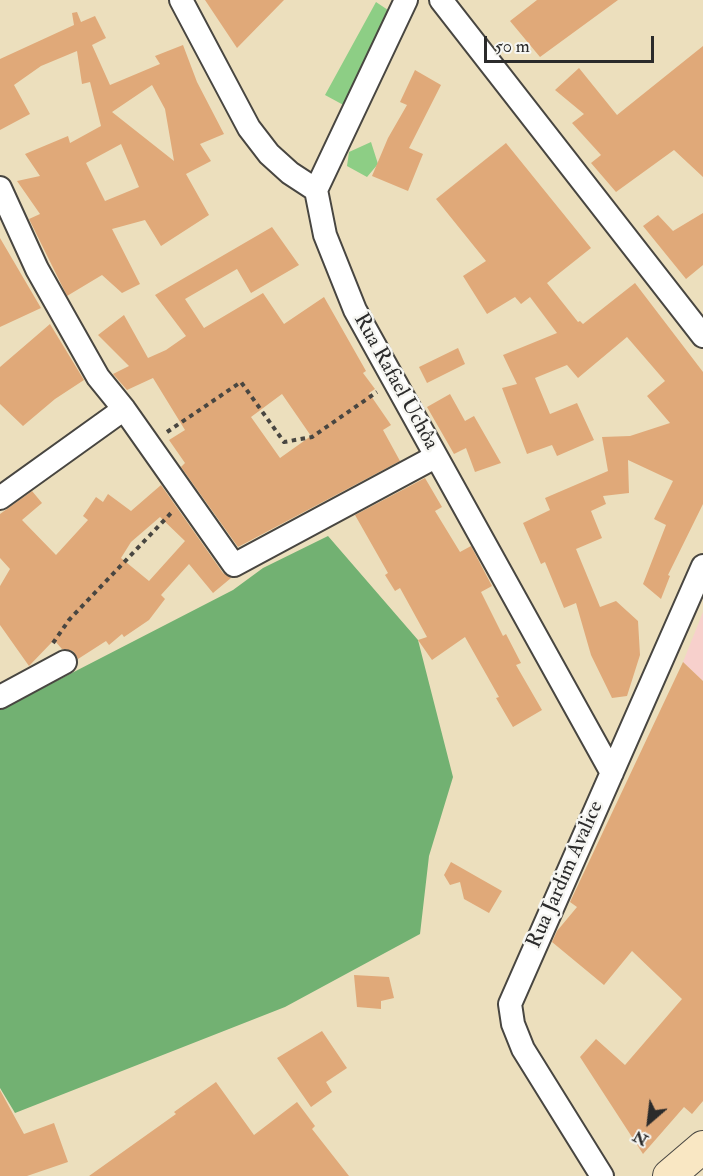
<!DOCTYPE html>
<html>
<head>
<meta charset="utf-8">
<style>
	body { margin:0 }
	#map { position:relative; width:703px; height:1176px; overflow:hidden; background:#ecdfbd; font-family:"IM FELL Double Pica",serif }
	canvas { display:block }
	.north { position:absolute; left:619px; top:1092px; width:60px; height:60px; -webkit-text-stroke:4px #f6f6f2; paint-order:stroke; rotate:208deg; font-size:16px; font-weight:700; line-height:24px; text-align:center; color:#2b2b2b }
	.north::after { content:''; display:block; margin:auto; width:21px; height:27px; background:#2b2b2b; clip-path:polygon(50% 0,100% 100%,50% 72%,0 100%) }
	.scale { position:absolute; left:484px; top:36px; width:170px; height:27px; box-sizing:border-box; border:3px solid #2b2b2b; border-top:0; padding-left:8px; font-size:18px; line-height:21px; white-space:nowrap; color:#2b2b2b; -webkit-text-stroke:4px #f6f6f2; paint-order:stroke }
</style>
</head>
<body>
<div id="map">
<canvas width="703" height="1176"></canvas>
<div class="north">N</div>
<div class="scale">50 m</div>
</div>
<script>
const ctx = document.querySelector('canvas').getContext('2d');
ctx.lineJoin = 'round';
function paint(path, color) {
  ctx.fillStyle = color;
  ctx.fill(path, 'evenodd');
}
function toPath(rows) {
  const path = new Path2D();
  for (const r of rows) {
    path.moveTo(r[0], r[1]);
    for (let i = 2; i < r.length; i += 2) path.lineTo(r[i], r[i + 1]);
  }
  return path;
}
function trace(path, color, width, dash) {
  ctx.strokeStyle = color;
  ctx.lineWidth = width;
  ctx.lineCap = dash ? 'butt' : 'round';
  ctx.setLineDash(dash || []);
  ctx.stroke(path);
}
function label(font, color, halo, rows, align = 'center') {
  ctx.font = font + ' "IM FELL Double Pica",serif';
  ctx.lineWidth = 5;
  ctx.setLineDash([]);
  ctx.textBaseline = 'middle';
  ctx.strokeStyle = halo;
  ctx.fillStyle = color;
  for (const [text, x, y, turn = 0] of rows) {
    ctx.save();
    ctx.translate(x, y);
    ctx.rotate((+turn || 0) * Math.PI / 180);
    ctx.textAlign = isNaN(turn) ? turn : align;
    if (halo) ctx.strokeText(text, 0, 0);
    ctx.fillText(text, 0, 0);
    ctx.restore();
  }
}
const built = toPath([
	[703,612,703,681,683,662]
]);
const green = toPath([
	[376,2,394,14,360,114,325,95],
	[371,142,378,164,367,177,347,166,349,152]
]);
const forest = toPath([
	[328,536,418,640,453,777,429,856,420,934,285,1007,15,1113,0,1088,0,710,233,590,263,568]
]);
const building = toPath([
	[205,0,284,0,237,48],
	[537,0,618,0,540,57,510,21],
	[77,12,81,22,95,16,106,38,92,45,110,85,160,64,155,56,183,45,197,82,224,134,200,144,211,161,186,174,209,215,161,246,145,220,112,229,140,284,122,293,102,275,67,296,29,219,40,214,17,181,40,176,25,154,68,136,70,143,101,126,90,82,82,84,77,51,41,66,14,85,30,114,0,130,0,59,74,25,72,13],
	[152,85,165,109,174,161,112,112],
	[121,144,139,187,105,201,86,163],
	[703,46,703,177,674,150,616,192,591,163,601,155,572,123,584,114,555,90,579,68,617,115],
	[415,70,441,85,409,148,423,154,408,191,372,176,388,138,407,105,400,102],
	[506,143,591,248,547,283,578,322,580,321,583,324,635,283,703,372,703,504,668,575,670,576,661,599,643,584,666,525,654,519,673,481,628,460,629,493,603,496,606,504,591,511,602,538,576,549,600,607,616,601,638,621,640,655,627,696,612,698,591,655,576,603,564,608,545,562,541,564,523,523,550,510,545,498,608,471,602,437,630,436,670,423,647,396,665,381,627,337,578,378,567,365,535,378,550,414,577,403,594,440,557,456,552,445,527,454,502,388,517,384,503,355,557,333,530,297,521,304,515,297,487,314,463,276,486,261,436,199],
	[703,213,703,265,686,279,643,226,658,215,673,231],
	[272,227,299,265,251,293,237,269,185,299,204,328,263,293,284,324,324,297,366,371,363,373,375,389,369,393,391,425,383,430,400,461,238,547,181,467,185,463,169,440,185,430,153,378,127,390,113,374,129,366,98,335,124,315,148,358,166,350,186,336,155,295],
	[282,394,311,436,280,458,251,417],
	[0,238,41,308,0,327],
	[50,324,84,380,55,399,23,426,0,404,0,367],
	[458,348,465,364,427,383,419,367],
	[450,394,465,421,474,416,501,463,475,472,466,448,454,454,427,407],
	[425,478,442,507,435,511,460,552,471,546,492,586,481,592,503,636,506,634,521,663,516,665,542,710,513,727,496,698,499,697,465,637,432,660,418,640,427,637,400,588,395,591,385,575,388,573,355,515],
	[161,485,223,573,231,578,213,593,189,564,161,595,165,599,149,620,124,637,122,634,109,645,106,641,78,659,73,651,62,649,54,640,29,666,0,625,0,586,10,569,0,558,0,514,32,491,42,503,22,520,56,555,88,520,83,516,96,497,103,502,108,494,131,511],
	[160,517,185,541,149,581,121,558,131,542],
	[683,662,703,681,703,1101,692,1114,684,1107,643,1154,580,1057,596,1039,625,1065,682,999,632,951,604,985,552,942,557,931,577,907,570,902],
	[451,862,502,891,489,913,464,899,460,882,450,885,444,875],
	[354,975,389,977,394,998,381,1001,381,1009,357,1007],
	[322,1031,347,1068,326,1082,332,1092,311,1107,277,1058],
	[216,1082,254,1135,297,1102,315,1126,312,1129,349,1176,89,1176,176,1114,174,1112],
	[0,1090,24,1134,54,1123,68,1162,27,1176,0,1176]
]);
const path = toPath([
	[167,432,241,382,284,442,312,437,377,392],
	[53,643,69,620,171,513]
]);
const minor = toPath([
	[181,0,249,128,269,154,290,173,316,190,325,235,355,310,612,773],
	[441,0,703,336],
	[0,188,37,269,98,377,124,409,234,565,435,457],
	[316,190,406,0],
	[0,498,124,409],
	[0,697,65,662],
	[602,1176,523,1049,513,1024,510,1004,703,566]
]);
const secondary = toPath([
	[669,1176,703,1147]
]);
const streetNames = [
	["Rua Rafael Uchôa",395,382,61],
	["Rua Jardim Avalice",566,875,-66]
];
paint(built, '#f7d0cc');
paint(green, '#8dce85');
paint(forest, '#72b172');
paint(building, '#e0a979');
trace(minor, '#484641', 26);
trace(secondary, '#484641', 34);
trace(path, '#484641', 4, [4.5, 4.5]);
trace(minor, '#fff', 22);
trace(secondary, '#f9e7c3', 32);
label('21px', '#2b2b2b', '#f6f6f2', streetNames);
</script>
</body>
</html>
